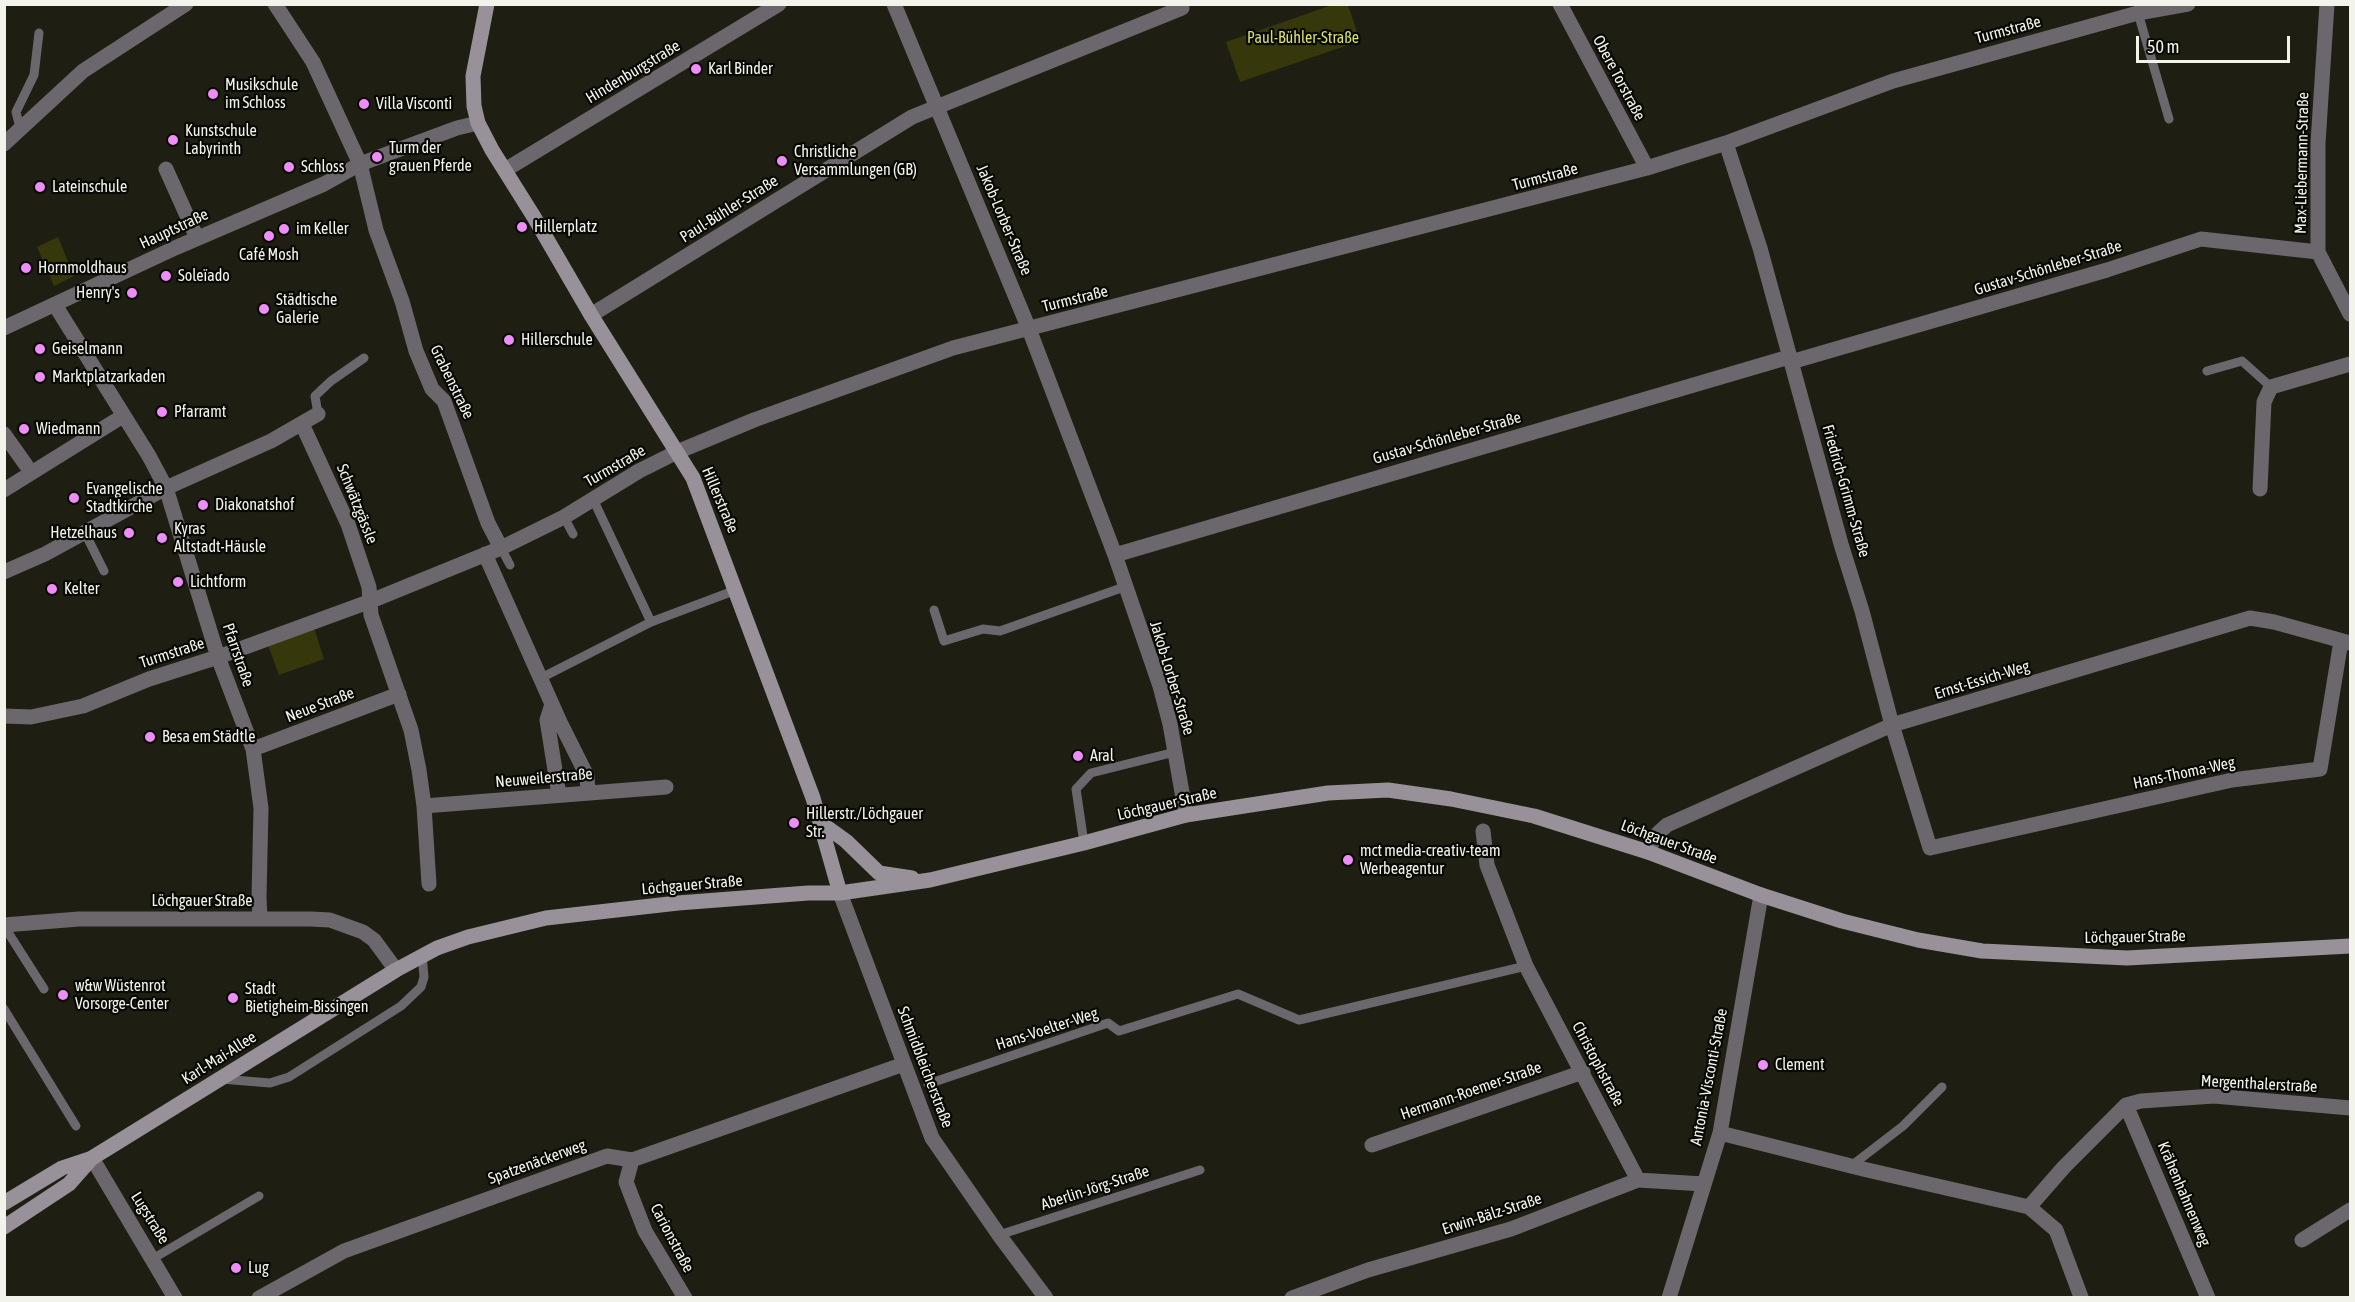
<!DOCTYPE html>
<html>
<head>
<meta charset="utf-8">
<style>
	body { margin:0 }
	#map { position:relative; width:2355px; height:1302px; overflow:hidden; background:#1e1f12; font-family:"Asap Condensed",sans-serif }
	canvas { display:block }
	.frame { position:absolute; inset:0; border:6px solid #f2f3ea; pointer-events:none }
	.scale { position:absolute; left:2136px; top:36px; width:154px; height:27px; box-sizing:border-box; border:3px solid #f2f3ea; border-top:0; padding-left:8px; font-size:18px; line-height:21px; white-space:nowrap; color:#f2f3ea; -webkit-text-stroke:4px #080904; paint-order:stroke }
</style>
</head>
<body>
<div id="map">
<canvas width="2355" height="1302"></canvas>
<div class="frame"></div>
<div class="scale">50 m</div>
</div>
<script>
const ctx = document.querySelector('canvas').getContext('2d');
ctx.lineJoin = 'round';
function paint(path, color) {
  ctx.fillStyle = color;
  ctx.fill(path, 'evenodd');
}
function toPath(rows) {
  const path = new Path2D();
  for (const r of rows) {
    path.moveTo(r[0], r[1]);
    for (let i = 2; i < r.length; i += 2) path.lineTo(r[i], r[i + 1]);
  }
  return path;
}
function trace(path, color, width, dash) {
  ctx.strokeStyle = color;
  ctx.lineWidth = width;
  ctx.lineCap = dash ? 'butt' : 'round';
  ctx.setLineDash(dash || []);
  ctx.stroke(path);
}
function label(font, color, halo, rows, align = 'center') {
  ctx.font = font + ' "Asap Condensed",sans-serif';
  ctx.lineWidth = 4.5;
  ctx.setLineDash([]);
  ctx.textBaseline = 'middle';
  ctx.strokeStyle = halo;
  ctx.fillStyle = color;
  for (const [text, x, y, turn = 0] of rows) {
    ctx.save();
    ctx.translate(x, y);
    ctx.rotate((+turn || 0) * Math.PI / 180);
    ctx.textAlign = isNaN(turn) ? turn : align;
    if (halo) ctx.strokeText(text, 0, 0);
    ctx.fillText(text, 0, 0);
    ctx.restore();
  }
}
const green = toPath([
	[1335,4,1348,5,1360,41,1240,82,1226,42],
	[58,237,74,276,54,286,37,247],
	[314,628,324,659,279,675,268,645]
]);
const lane = toPath([
	[2138,13,2169,119],
	[20,128,16,112,34,75,39,33],
	[2207,371,2242,361,2271,387],
	[318,414,315,396,331,381,364,358],
	[593,499,651,622],
	[564,517,573,534],
	[85,533,104,571],
	[501,548,510,565],
	[934,610,944,641,983,629,1000,631,1124,587],
	[541,678,651,622,736,590],
	[1084,843,1076,789,1091,773,1175,752],
	[4,926,44,989],
	[4,1009,76,1126],
	[221,1079,270,1083,289,1077,401,1006,421,987,424,977,422,955],
	[928,1084,1108,1023,1119,1031,1238,994,1299,1020,1526,966],
	[1851,1166,1903,1126,1942,1087],
	[999,1235,1200,1170],
	[154,1258,259,1196]
]);
const street = toPath([
	[275,4,313,62,360,164,376,230,402,301,416,351,432,389,444,401,488,523,501,548],
	[894,4,1029,329,1115,555,1160,686,1170,724,1186,815],
	[1560,4,1647,168],
	[2327,4,2318,143,2318,252,2350,314],
	[1726,143,1760,248,1841,544,1862,611,1892,725,1930,848,2232,780,2320,769,2341,641],
	[4,144,83,71,186,4],
	[166,169,197,238],
	[505,170,779,4],
	[55,305,149,456,166,488,218,657,253,749,261,808,259,897,260,919],
	[591,315,912,117,1182,8],
	[4,328,175,248,324,184,360,164,457,128,478,123],
	[1791,362,2107,270,2201,239,2318,252],
	[302,424,348,524,369,587,371,615,411,730,419,770,424,806,429,884],
	[4,434,26,465],
	[2260,489,2264,402,2271,387,2350,364],
	[4,490,123,416],
	[485,554,560,722,587,776,588,792],
	[1115,555,1789,357],
	[4,572,45,554,166,488,271,441,318,414],
	[552,704,547,720,559,795],
	[4,716,31,717,83,706,149,679,218,657,371,601,501,548,564,517,639,471,677,452,754,420,953,348,1647,168,1726,143,1893,81,2138,13,2188,4],
	[253,749,399,694],
	[424,806,666,787],
	[1483,831,1487,865,1526,966,1638,1180],
	[1648,852,1655,836,1667,825,1892,725,2250,618,2274,622,2350,643],
	[840,893,932,1138,999,1235,1046,1298],
	[4,925,79,919,311,919,330,920,363,932,374,940,396,970],
	[2126,1105,2208,1298],
	[1720,1133,1863,1169,2029,1207,2056,1230,2081,1297],
	[1372,1145,1583,1072],
	[92,1158,175,1298],
	[632,1160,626,1182,645,1231,685,1298],
	[2029,1207,2064,1167,2126,1105,2141,1101,2214,1096,2350,1108],
	[2302,1240,2350,1210],
	[259,1298,344,1251,607,1156,632,1160,904,1064],
	[1292,1298,1368,1270,1511,1229,1638,1180,1704,1184],
	[1669,1298,1720,1133,1761,895]
]);
const secondary = toPath([
	[487,4,473,76,474,106,478,123,492,150,534,217,591,315,693,478,813,798,840,893],
	[821,823,846,841,879,873,912,878],
	[4,1203,62,1168,92,1158,396,970,437,948,468,937,546,918,678,903,808,893,840,893,930,880,1084,843,1186,815,1328,793,1388,790,1451,799,1534,816,1648,852,1761,895,1842,921,1918,940,1982,951,2127,958,2350,946],
	[4,1227,69,1184,92,1158]
]);
const markers = [
	[696,69,6,"#ee8cf8"],
	[213,94,6,"#ee8cf8"],
	[364,104,6,"#ee8cf8"],
	[173,140,6,"#ee8cf8"],
	[377,157,6,"#ee8cf8"],
	[782,161,6,"#ee8cf8"],
	[289,167,6,"#ee8cf8"],
	[40,187,6,"#ee8cf8"],
	[522,227,6,"#ee8cf8"],
	[284,229,6,"#ee8cf8"],
	[269,236,6,"#ee8cf8"],
	[26,268,6,"#ee8cf8"],
	[166,276,6,"#ee8cf8"],
	[132,293,6,"#ee8cf8"],
	[264,309,6,"#ee8cf8"],
	[509,340,6,"#ee8cf8"],
	[40,349,6,"#ee8cf8"],
	[40,377,6,"#ee8cf8"],
	[162,412,6,"#ee8cf8"],
	[24,429,6,"#ee8cf8"],
	[74,498,6,"#ee8cf8"],
	[203,505,6,"#ee8cf8"],
	[129,533,6,"#ee8cf8"],
	[162,538,6,"#ee8cf8"],
	[178,582,6,"#ee8cf8"],
	[52,589,6,"#ee8cf8"],
	[150,737,6,"#ee8cf8"],
	[1078,756,6,"#ee8cf8"],
	[794,823,6,"#ee8cf8"],
	[1348,860,6,"#ee8cf8"],
	[63,995,6,"#ee8cf8"],
	[233,998,6,"#ee8cf8"],
	[1763,1065,6,"#ee8cf8"],
	[236,1268,6,"#ee8cf8"]
];
const streetNames = [
	["Turmstraße",2008,30,-15],
	["Hindenburgstraße",633,72,-31],
	["Obere Torstraße",1619,78,62],
	["Max-Liebermann-Straße",2302,163,-89],
	["Turmstraße",1545,177,-15],
	["Paul-Bühler-Straße",729,209,-32],
	["Jakob-Lorber-Straße",1004,220,67],
	["Hauptstraße",174,229,-25],
	["Gustav-Schönleber-Straße",2048,268,-17],
	["Turmstraße",1075,299,-14],
	["Grabenstraße",452,382,64],
	["Gustav-Schönleber-Straße",1447,438,-16],
	["Turmstraße",615,466,-30],
	["Friedrich-Grimm-Straße",1846,491,74],
	["Hillerstraße",720,500,67],
	["Schwätzgässle",357,504,68],
	["Turmstraße",172,653,-18],
	["Pfarrstraße",238,655,71],
	["Jakob-Lorber-Straße",1172,678,73],
	["Ernst-Essich-Weg",1982,680,-17],
	["Neue Straße",320,705,-21],
	["Hans-Thoma-Weg",2184,773,-12],
	["Neuweilerstraße",544,778,-5],
	["Löchgauer Straße",1167,804,-13],
	["Löchgauer Straße",1669,842,20],
	["Löchgauer Straße",692,885,-5],
	["Löchgauer Straße",202,901],
	["Löchgauer Straße",2135,937,-1],
	["Hans-Voelter-Weg",1047,1029,-18],
	["Karl-Mai-Allee",219,1058,-32],
	["Christophstraße",1598,1064,62],
	["Schmidbleicherstraße",925,1067,69],
	["Antonia-Visconti-Straße",1709,1077,-79],
	["Mergenthalerstraße",2259,1084,3],
	["Hermann-Roemer-Straße",1471,1091,-19],
	["Spatzenäckerweg",537,1162,-20],
	["Aberlin-Jörg-Straße",1095,1188,-18],
	["Krähenhahnenweg",2184,1194,67],
	["Erwin-Bälz-Straße",1492,1214,-18],
	["Lugstraße",150,1218,58],
	["Carionstraße",672,1238,62]
];
const parkNames = [
	["Paul-Bühler-Straße",1303,38]
];
const poiNames = [
	["Karl Binder",708,69],
	["Musikschule",225,85],
	["im Schloss",225,103],
	["Villa Visconti",376,104],
	["Kunstschule",185,131],
	["Labyrinth",185,149],
	["Turm der",389,148],
	["grauen Pferde",389,166],
	["Christliche",794,152],
	["Versammlungen (GB)",794,170],
	["Schloss",301,167],
	["Lateinschule",52,187],
	["Hillerplatz",534,227],
	["im Keller",296,229],
	["Café Mosh",269,255,"center"],
	["Hornmoldhaus",38,268],
	["Soleïado",178,276],
	["Henry's",120,293,"right"],
	["Städtische",276,300],
	["Galerie",276,318],
	["Hillerschule",521,340],
	["Geiselmann",52,349],
	["Marktplatzarkaden",52,377],
	["Pfarramt",174,412],
	["Wiedmann",36,429],
	["Evangelische",86,489],
	["Stadtkirche",86,507],
	["Diakonatshof",215,505],
	["Kyras",174,529],
	["Altstadt-Häusle",174,547],
	["Hetzelhaus",117,533,"right"],
	["Lichtform",190,582],
	["Kelter",64,589],
	["Besa em Städtle",162,737],
	["Aral",1090,756],
	["Hillerstr./Löchgauer",806,814],
	["Str.",806,832],
	["mct media-creativ-team",1360,851],
	["Werbeagentur",1360,869],
	["w&w Wüstenrot",75,986],
	["Vorsorge-Center",75,1004],
	["Stadt",245,989],
	["Bietigheim-Bissingen",245,1007],
	["Clement",1775,1065],
	["Lug",248,1268]
];
paint(green, '#36380b');
trace(lane, '#6c676c', 9);
trace(street, '#6c676c', 15);
trace(secondary, '#99919a', 15);
for (const [x, y, r, color] of markers) {
  const dot = new Path2D();
  dot.arc(x, y, r, 0, 2 * Math.PI);
  ctx.fillStyle = color;
  ctx.fill(dot);
  trace(dot, '#080904', 2);
}
label('16px', '#f2f3ea', '#080904', streetNames);
label('16px', '#d8df6f', '#080904', parkNames);
label('16px', '#f2f3ea', '#080904', poiNames, 'left');
</script>
</body>
</html>
